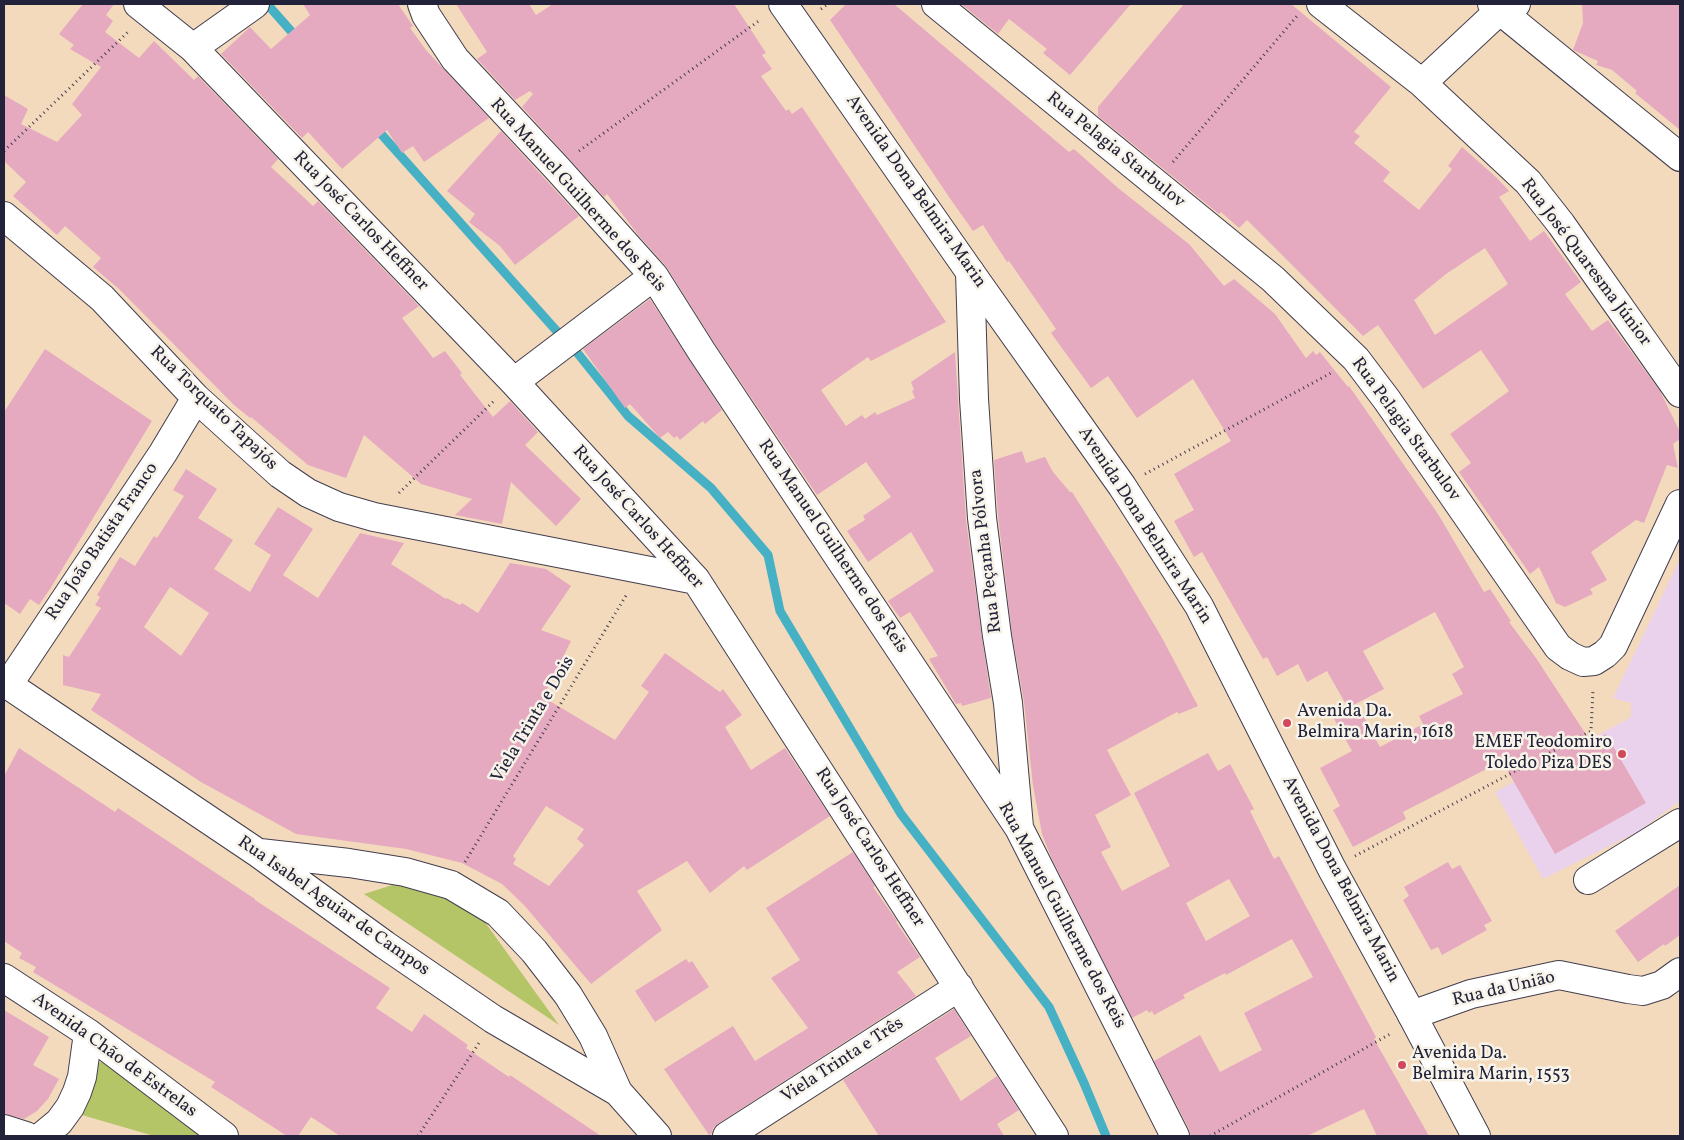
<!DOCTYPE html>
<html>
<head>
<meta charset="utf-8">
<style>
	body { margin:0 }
	#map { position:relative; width:1684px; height:1140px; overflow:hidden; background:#f4dabc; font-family:Vollkorn,serif }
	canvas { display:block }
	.frame { position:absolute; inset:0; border:5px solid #22223b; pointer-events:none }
</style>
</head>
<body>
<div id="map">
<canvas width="1684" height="1140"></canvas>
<div class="frame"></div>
</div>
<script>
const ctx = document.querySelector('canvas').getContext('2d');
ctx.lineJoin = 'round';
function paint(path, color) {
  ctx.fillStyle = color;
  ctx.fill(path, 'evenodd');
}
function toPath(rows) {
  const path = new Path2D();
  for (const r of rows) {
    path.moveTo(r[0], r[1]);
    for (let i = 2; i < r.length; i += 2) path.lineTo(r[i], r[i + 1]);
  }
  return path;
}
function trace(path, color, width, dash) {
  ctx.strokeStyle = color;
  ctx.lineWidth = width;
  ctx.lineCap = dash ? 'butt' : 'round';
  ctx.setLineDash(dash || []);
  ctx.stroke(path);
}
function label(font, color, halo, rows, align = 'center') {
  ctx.font = font + ' Vollkorn,serif';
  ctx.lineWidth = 5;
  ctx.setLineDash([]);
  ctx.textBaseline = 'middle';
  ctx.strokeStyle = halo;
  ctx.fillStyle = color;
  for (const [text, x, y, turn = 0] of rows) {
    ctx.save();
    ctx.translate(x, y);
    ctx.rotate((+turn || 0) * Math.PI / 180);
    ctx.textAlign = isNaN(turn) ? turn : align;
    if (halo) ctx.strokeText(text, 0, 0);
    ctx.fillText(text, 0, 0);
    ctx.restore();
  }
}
const built = toPath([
	[1680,559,1680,801,1639,831,1543,879,1495,792,1631,717,1631,703,1613,698]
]);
const green = toPath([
	[446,868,559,1025,364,894],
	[105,1058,224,1136,154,1136,82,1115,81,1105,98,1064]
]);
const stream = toPath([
	[268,5,298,39],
	[374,126,562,337],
	[575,350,628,416,711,488,768,555,780,611,901,814,1049,1007,1084,1083,1106,1136]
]);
const building = toPath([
	[83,4,114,4,106,15,113,21,105,32,139,58,154,41,194,80,198,76,278,159,271,167,313,206,318,201,419,306,402,318,433,358,445,351,462,373,460,375,493,417,510,401,538,432,525,445,581,499,556,526,511,482,502,524,455,515,472,499,421,484,364,435,346,478,308,465,251,417,250,418,234,405,119,289,93,267,101,258,65,226,57,235,13,196,26,182,4,161,4,95,28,109,21,124,57,142,82,115,72,104,101,67,70,49,74,45,59,34],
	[303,4,398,4,413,26,410,28,426,50,489,118,424,162,413,146,402,153,387,130,342,169,308,132,302,138,221,54,250,27,271,49,310,15],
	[456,4,529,4,536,15,553,4,734,4,766,53,762,55,772,69,761,76,786,111,789,109,792,114,802,107,946,322,871,361,868,357,821,390,846,426,862,415,865,419,875,412,877,415,915,398,912,391,914,390,911,382,955,352,966,520,982,638,991,698,962,706,961,703,956,704,929,659,938,656,910,612,900,618,888,601,934,571,911,532,868,562,847,531,865,520,863,516,891,497,866,462,817,495,715,344,666,266,639,236,607,194,604,197,522,107,533,94,530,91,515,100,477,59,487,52],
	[846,4,894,4,1069,152,1074,149,1118,188,1189,244,1224,286,1234,279,1275,314,1306,358,1313,351,1316,355,1320,352,1348,387,1349,386,1438,514,1484,592,1490,589,1511,621,1509,622,1536,658,1591,742,1606,734,1646,803,1555,854,1502,761,1403,812,1406,819,1353,847,1333,810,1340,806,1320,768,1352,751,1333,717,1357,704,1380,747,1423,724,1419,716,1463,694,1452,674,1464,667,1435,612,1363,651,1384,689,1348,708,1327,671,1307,682,1298,664,1277,676,1267,657,1263,659,1202,552,1194,557,1174,521,1194,510,1174,474,1231,441,1193,379,1137,418,1108,376,1091,388,1051,333,1056,329,1009,261,1007,262,983,225,973,231,949,197,830,20],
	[961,4,1131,4,1070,75,1043,53,1047,49,1009,19,998,34],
	[1184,4,1291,4,1391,87,1354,132,1360,136,1354,143,1390,172,1383,181,1419,210,1452,169,1448,166,1462,147,1497,178,1509,191,1499,197,1530,241,1544,231,1581,282,1565,294,1592,331,1608,320,1660,391,1680,432,1680,439,1673,444,1678,468,1667,465,1644,523,1636,520,1591,552,1607,580,1590,589,1593,594,1565,607,1556,603,1539,567,1530,574,1459,472,1471,463,1450,434,1509,391,1481,350,1423,389,1378,325,1363,336,1247,220,1239,228,1221,212,1219,214,1098,116,1098,107],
	[1485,248,1508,284,1435,335,1414,300,1446,274],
	[1582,4,1680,4,1680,130,1635,93,1637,91,1612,70,1596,65,1598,61,1573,50,1583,23],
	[501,131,579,216,515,265,500,246,469,222,475,214,447,191],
	[650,299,722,410,705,424,703,421,680,440,677,436,674,438,668,432,660,438,630,404,625,408,583,349],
	[45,349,152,421,50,589,39,605,30,599,20,614,4,603,4,412],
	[1022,451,1026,463,1045,457,1053,472,1070,492,1072,492,1121,569,1161,636,1198,706,1179,714,1177,712,1107,750,1131,795,1095,815,1111,847,1101,852,1122,891,1170,866,1134,793,1208,753,1218,771,1230,764,1254,809,1250,811,1274,859,1279,856,1376,1037,1374,1039,1429,1136,1377,1136,1364,1109,1307,1136,1191,1136,1189,1129,1154,1061,1200,1035,1220,1072,1262,1050,1244,1013,1313,977,1292,939,1226,975,1225,973,1183,995,1185,998,1154,1015,1152,1011,1149,1013,1147,1010,1132,1018,1051,857,1042,834,1033,786,1024,702,1012,634,998,516,994,460],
	[1229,879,1250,916,1206,941,1186,903],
	[186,469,217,489,198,518,233,540,214,569,250,592,271,555,254,544,278,507,313,529,283,575,318,598,360,533,404,543,391,564,446,599,447,598,460,605,462,603,478,613,510,563,546,569,571,586,541,630,571,641,543,697,615,740,649,692,641,686,665,653,720,692,723,689,742,715,725,727,751,770,785,748,830,816,747,870,744,866,710,893,687,861,637,891,662,930,591,984,524,905,502,884,462,863,406,849,296,834,201,782,91,710,101,694,63,685,63,655,69,657,101,608,95,605,100,597,97,595,120,557,135,566,154,536,157,538,184,496,173,490],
	[170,587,209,613,181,656,144,627],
	[546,806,584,829,577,839,584,845,549,886,513,864,516,859,513,856],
	[19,748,115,812,118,808,255,899,255,900,390,988,376,1008,412,1032,424,1014,468,1045,466,1048,509,1077,510,1075,601,1136,340,1136,311,1117,298,1136,287,1136,211,1087,215,1082,33,972,36,967,19,958,22,953,4,941,4,776],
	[853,852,875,886,873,887,897,921,896,922,920,957,897,972,916,996,719,1123,713,1128,712,1133,709,1135,664,1069,733,1026,755,1061,808,1028,771,978,800,960,766,908],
	[1448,862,1452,869,1460,865,1492,921,1484,925,1487,930,1442,955,1438,947,1431,950,1403,900,1409,896,1404,887],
	[1680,885,1680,935,1665,946,1664,944,1638,962,1615,931],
	[686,959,689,963,692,961,709,987,655,1022,635,991],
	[954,1009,971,1036,935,1058,961,1101,997,1076,1019,1110,997,1124,1004,1136,879,1136,843,1080],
	[4,1010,49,1037,33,1065,59,1079,48,1099,37,1111,24,1119,4,1114]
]);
const path = toPath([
	[821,9,828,4],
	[4,151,128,32],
	[579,151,760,20],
	[1173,162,1297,16],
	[1145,474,1331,373],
	[399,493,495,400],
	[1355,856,1591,731,1593,689],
	[465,862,627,594],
	[418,1136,479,1043],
	[1210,1136,1390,1034]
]);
const minor = toPath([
	[138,4,193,48,514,382,696,580,1054,1136],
	[422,4,426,15,455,59,556,167,654,276,702,352,1019,828,1175,1136],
	[936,4,1273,279,1356,359,1387,400,1558,647,1570,656,1583,662,1594,661,1605,654,1613,646,1680,504],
	[1321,4,1422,83,1528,182,1561,224,1680,393],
	[1492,4,1680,157],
	[193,48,255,4],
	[1422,83,1500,10,1516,4],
	[4,216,102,298,196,398,280,474,308,493,339,507,374,517,696,580],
	[970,272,974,399,982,518,997,636,1008,703,1019,827],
	[514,382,654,276],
	[4,682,258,853,385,945,493,1019,618,1092,657,1136],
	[8,685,163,453,196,398],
	[260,853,349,863,405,872,451,885,498,913,534,951,568,995,593,1036,618,1092],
	[1588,880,1680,823],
	[4,978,88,1033,224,1136],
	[1412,1015,1471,994,1559,975,1628,989,1643,991,1662,985,1680,972],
	[4,1129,26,1136],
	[42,1136,59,1122,70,1107,77,1092,82,1077,88,1033],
	[727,1136,959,987]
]);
const major = toPath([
	[783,4,970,272,1122,486,1199,606,1332,869,1412,1015,1476,1136]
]);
const markers = [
	[1287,723,5,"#d1495b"],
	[1622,754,5,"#d1495b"],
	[1402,1065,5,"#d1495b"]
];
const streetNames = [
	["Rua Pelagia Starbulov",1115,151,39],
	["Avenida Dona Belmira Marin",915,192,55],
	["Rua Manuel Guilherme dos Reis",577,196,48],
	["Rua José Carlos Heffner",360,222,46],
	["Rua José Quaresma Júnior",1585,263,53],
	["Rua Torquato Tapajós",213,409,44],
	["Rua Pelagia Starbulov",1405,430,54],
	["Rua José Carlos Heffner",637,518,48],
	["Avenida Dona Belmira Marin",1144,526,57],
	["Rua João Batista Franco",103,542,-56],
	["Rua Manuel Guilherme dos Reis",832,547,56],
	["Rua Peçanha Pólvora",987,551,-97],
	["Viela Trinta e Dois",534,720,-59],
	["Rua José Carlos Heffner",869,848,57],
	["Avenida Dona Belmira Marin",1340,880,62],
	["Rua Isabel Aguiar de Campos",333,907,35],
	["Rua Manuel Guilherme dos Reis",1061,916,62],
	["Rua da União",1504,990,-13],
	["Avenida Chão de Estrelas",114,1056,36],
	["Viela Trinta e Três",843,1061,-33]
];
const poiNames = [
	["Avenida Da.",1297,713],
	["Belmira Marin, 1618",1297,734],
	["EMEF Teodomiro",1612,744,"right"],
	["Toledo Piza DES",1612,765,"right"],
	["Avenida Da.",1412,1055],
	["Belmira Marin, 1553",1412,1076]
];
paint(built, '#ead1ec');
paint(green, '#b4c568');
trace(stream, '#46b1c4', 9);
paint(building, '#e5aac0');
trace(minor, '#423e4e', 30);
trace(major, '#423e4e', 30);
trace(path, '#423e4e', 3, [1, 4]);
trace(minor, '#fff', 28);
trace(major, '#fff', 28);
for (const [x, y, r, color] of markers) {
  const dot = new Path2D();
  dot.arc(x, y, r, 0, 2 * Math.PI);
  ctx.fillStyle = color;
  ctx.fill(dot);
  trace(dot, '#f7f3e8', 2);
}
label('18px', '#22223b', '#f7f3e8', streetNames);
label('18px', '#22223b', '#f7f3e8', poiNames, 'left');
</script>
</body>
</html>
